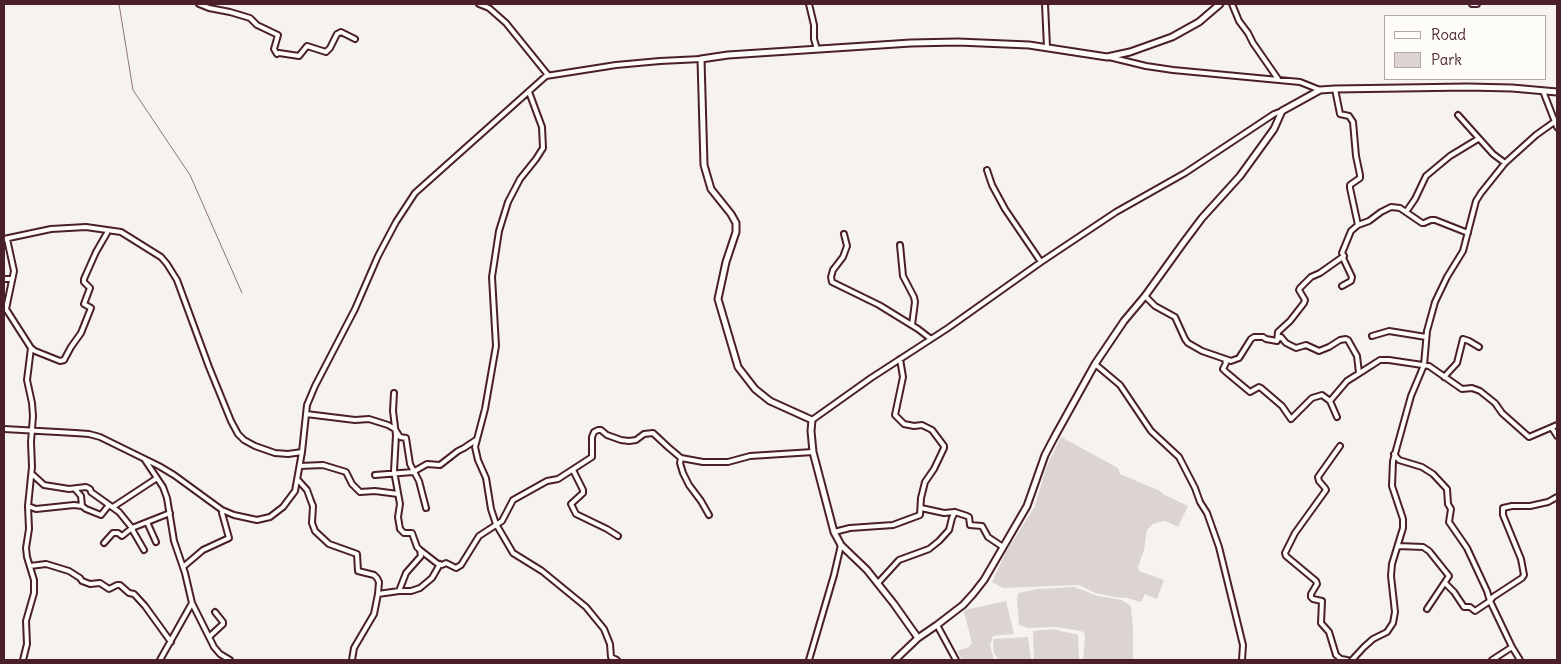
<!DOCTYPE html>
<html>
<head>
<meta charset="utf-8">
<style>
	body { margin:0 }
	#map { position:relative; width:1561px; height:664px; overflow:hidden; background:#f6f3ef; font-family:Delius,sans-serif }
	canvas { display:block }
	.frame { position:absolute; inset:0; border:5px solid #4a1f2b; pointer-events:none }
	.legend { position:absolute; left:1384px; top:15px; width:162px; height:65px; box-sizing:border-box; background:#fdfcf7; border:1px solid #b5a4a5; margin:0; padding:6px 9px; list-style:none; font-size:15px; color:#4a1f2b }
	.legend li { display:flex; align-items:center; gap:10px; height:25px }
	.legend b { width:25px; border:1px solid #b5a4a5 }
</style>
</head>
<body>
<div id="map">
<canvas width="1561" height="664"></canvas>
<div class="frame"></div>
<ul class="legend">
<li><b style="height:6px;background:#fdfcf7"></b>Road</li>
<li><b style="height:14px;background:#dcd4d2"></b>Park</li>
</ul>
</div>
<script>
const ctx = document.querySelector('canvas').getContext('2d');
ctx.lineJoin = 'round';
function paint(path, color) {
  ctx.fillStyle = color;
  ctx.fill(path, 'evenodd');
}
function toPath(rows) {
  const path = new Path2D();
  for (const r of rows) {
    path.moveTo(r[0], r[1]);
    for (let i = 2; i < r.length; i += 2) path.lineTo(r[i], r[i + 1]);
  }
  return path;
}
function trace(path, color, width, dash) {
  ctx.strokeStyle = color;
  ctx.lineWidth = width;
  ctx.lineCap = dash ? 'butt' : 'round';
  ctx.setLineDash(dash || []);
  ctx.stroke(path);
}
const green = toPath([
	[1061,437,1118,468,1120,474,1160,491,1163,494,1188,506,1178,527,1168,522,1163,521,1153,524,1147,530,1144,550,1138,567,1139,571,1164,580,1157,599,1145,594,1141,602,1127,598,1114,597,1095,593,1079,585,1003,588,992,582,1006,552,1035,506,1046,468],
	[1074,587,1098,596,1122,600,1131,606,1133,630,1133,660,1083,660,1085,638,1084,632,1070,629,1055,627,1028,628,1019,625,1017,600,1018,593,1038,589],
	[1006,601,1014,634,993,636,990,645,994,660,962,660,957,651,969,647,972,643,964,612,965,610],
	[1053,629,1078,635,1079,660,1034,660,1033,631],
	[1028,637,1031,660,999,660,994,653,993,639]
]);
const stream = toPath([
	[119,4,133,90,190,175,242,293]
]);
const minor = toPath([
	[199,4,209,8,230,12,250,18,257,25,278,35,274,49,277,54,279,53,299,56,307,46,326,52,330,48,337,34,341,32,355,39],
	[479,4,489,8,506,23,548,75],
	[809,4,814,25,814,39,817,49],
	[1045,4,1047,47],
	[1232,4,1239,21,1248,33,1253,43,1278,79],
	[1472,4,1477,4],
	[1109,57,1146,66,1173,70,1300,82,1320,90],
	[1335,89,1340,114,1349,116,1353,122,1356,156,1360,175,1360,178,1350,185,1350,188,1358,225],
	[1543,91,1557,127],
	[529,92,542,127,543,148,536,159,520,179,508,202,499,231,492,277,496,346,485,409,475,447,478,460,486,478,491,509,496,524,513,553,542,571,586,607,604,629,610,644,611,657,617,660],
	[1458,115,1493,154,1505,163],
	[987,170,992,185,1005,209,1041,262],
	[1406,212,1415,199,1426,176,1450,156,1478,139],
	[844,234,847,246,843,257,833,270,831,277,832,282,879,305,918,329,931,339],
	[4,239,51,229,86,227,121,232,161,257,167,264,177,280,209,367,231,421,238,434,244,440,255,446,275,453,288,454,302,452],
	[7,239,14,271,6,309,31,348,27,380,32,403,33,416,31,442,32,467,28,506,29,529,26,548,27,557,34,580,34,593,26,621,27,644,23,660],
	[900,245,903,276,914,297,915,302,912,325],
	[4,279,12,279],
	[1342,286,1351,281,1352,277,1343,258,1344,256,1342,253,1351,231,1358,225,1369,221,1381,212,1391,207,1400,208,1422,223,1424,223,1431,220,1435,220,1468,233],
	[1145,296,1155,306,1175,317,1185,339,1188,343,1202,351,1231,361,1239,358,1251,339,1254,337,1263,337,1266,339,1277,341,1278,332,1290,321,1304,303,1305,300,1299,290,1300,288,1311,277,1320,273,1344,256],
	[1372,336,1389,331,1426,337],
	[1278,339,1281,337,1286,343,1296,348,1306,345,1319,351,1329,347,1340,340,1346,339,1348,340,1357,356,1359,373],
	[31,348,35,351,60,361,64,360,71,347,81,333,91,308,84,304,90,288,84,282,84,279,96,252,107,233,107,230],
	[1225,359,1226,363,1223,369,1226,372,1250,392,1259,387,1261,388,1282,406,1291,419,1312,398,1322,395,1330,401],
	[1095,364,1120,385,1151,431,1179,457,1195,488,1200,502,1207,513,1219,547,1243,645,1242,660],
	[1444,377,1457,363,1463,339,1469,341,1479,347],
	[394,393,393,411,396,435,394,471,400,504,398,517,400,529,404,533,412,533,417,547,420,550,438,564,442,565,446,563,456,568,461,565,479,536,502,521,513,500,547,481,558,479,592,457,592,437,594,432,598,430,601,430,607,435,621,440,629,441,636,440,644,434,653,433,668,447,681,458,703,462,728,462,750,456,813,452],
	[306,414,355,420,369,419,388,425,395,429,400,437,406,438,410,464,419,481,426,508],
	[1337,417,1330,401,1347,381,1355,376,1380,360,1389,360,1429,366,1462,389,1472,388,1480,391,1495,403,1502,413,1529,437,1557,425],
	[812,420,871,378,948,328,1041,262,1116,212,1185,173,1274,114,1282,111],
	[1552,428,1557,436],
	[4,429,75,433,89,434,100,437,159,466,174,475,222,510,234,515,257,520,270,517,283,507,295,491,302,452,307,405,315,386,355,309,378,256,396,222,415,193,546,76,616,65,660,61,701,59],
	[1340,446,1318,477,1319,481,1325,488,1326,490,1295,533,1285,553,1286,556,1316,581,1317,584,1311,594,1311,597,1313,599,1322,601,1321,623,1329,632,1336,655,1341,659,1347,660],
	[1394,454,1399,460,1422,467,1433,474,1447,489,1448,504,1451,509,1449,522,1467,548,1487,591,1490,601,1475,611,1470,607,1464,607,1454,592,1445,583],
	[681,458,680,463,683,473,689,485,701,501,709,515],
	[145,460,163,487,167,498,174,541,185,573,192,603,214,647,220,654,230,660],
	[300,466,323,465,346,472,352,484,360,492,375,491,398,494],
	[573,470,583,490,583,493,571,504,576,514,607,529,618,536],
	[32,474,44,485,69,489,86,487,90,489,91,492,119,512,132,528,170,513],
	[375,475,413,472,427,464,440,465,458,451,464,448,476,440],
	[298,480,307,490,311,501,313,506,312,523,315,531,329,544,357,554,358,571,374,575,377,578,379,582,378,594,374,614,354,648,352,660],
	[75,489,81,496,82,506,86,509,101,515,109,505],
	[28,506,36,509,74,505,82,506],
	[113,507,157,478],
	[921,508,944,513,955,512,967,516,969,517,970,525,982,526,988,537,1003,547],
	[147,522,156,542],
	[133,528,133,531,144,550],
	[834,532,850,528,893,525,920,515,921,498,925,482,934,469,944,448,944,446,932,430,922,425,914,426,904,424,895,415,903,377,900,359],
	[104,543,113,533,118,533,122,536,132,528],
	[1398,546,1423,547,1429,551,1449,576,1427,609],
	[30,566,46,564,69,571,80,578,82,581,90,584,100,583,109,589,117,585,120,585,129,593,134,594,145,606,171,642],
	[183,567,203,550,229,538,222,513,222,510],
	[878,583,899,560,929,549,939,541,949,530,952,518,955,512],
	[399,591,411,591,420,588,432,578,440,564],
	[378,594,399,591,406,573,421,556,420,550],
	[937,625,956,660],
	[209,637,223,624,223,622,215,612],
	[1512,647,1520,660],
	[160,660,192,603],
	[809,660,834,575,841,545],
	[1352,660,1364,647,1373,639,1387,632,1393,623,1395,612,1391,576,1392,564,1403,528,1403,519,1392,486,1393,461,1411,396,1424,365,1427,331,1435,302,1447,277,1463,251,1476,201,1481,193,1505,163,1536,135,1557,120],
	[1492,660,1512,647,1490,601,1493,597,1522,578,1524,575,1521,559,1503,515,1503,508,1512,506,1530,506,1548,502,1557,497]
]);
const tertiary = toPath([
	[918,638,894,604,867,570,841,545,834,532,813,452,811,431,812,420,770,401,755,389,738,367,718,299,726,262,736,232,736,223,731,214,711,189,704,165,701,59,728,55,911,43,958,42,1029,45,1107,57,1130,52,1172,37,1199,22,1220,4],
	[895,660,918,638,937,625,963,605,973,594,984,580,1027,506,1045,455,1055,436,1095,364,1124,321,1145,296,1184,242,1202,218,1240,176,1274,129,1282,111,1320,90,1335,89,1467,87,1512,88,1557,92]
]);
paint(green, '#dcd4d2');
trace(stream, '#8e7378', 1);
trace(minor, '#4a1f2b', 8);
trace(tertiary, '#4a1f2b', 9);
trace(minor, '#fdfcf7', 4);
trace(tertiary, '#fdfcf7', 5);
</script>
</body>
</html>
